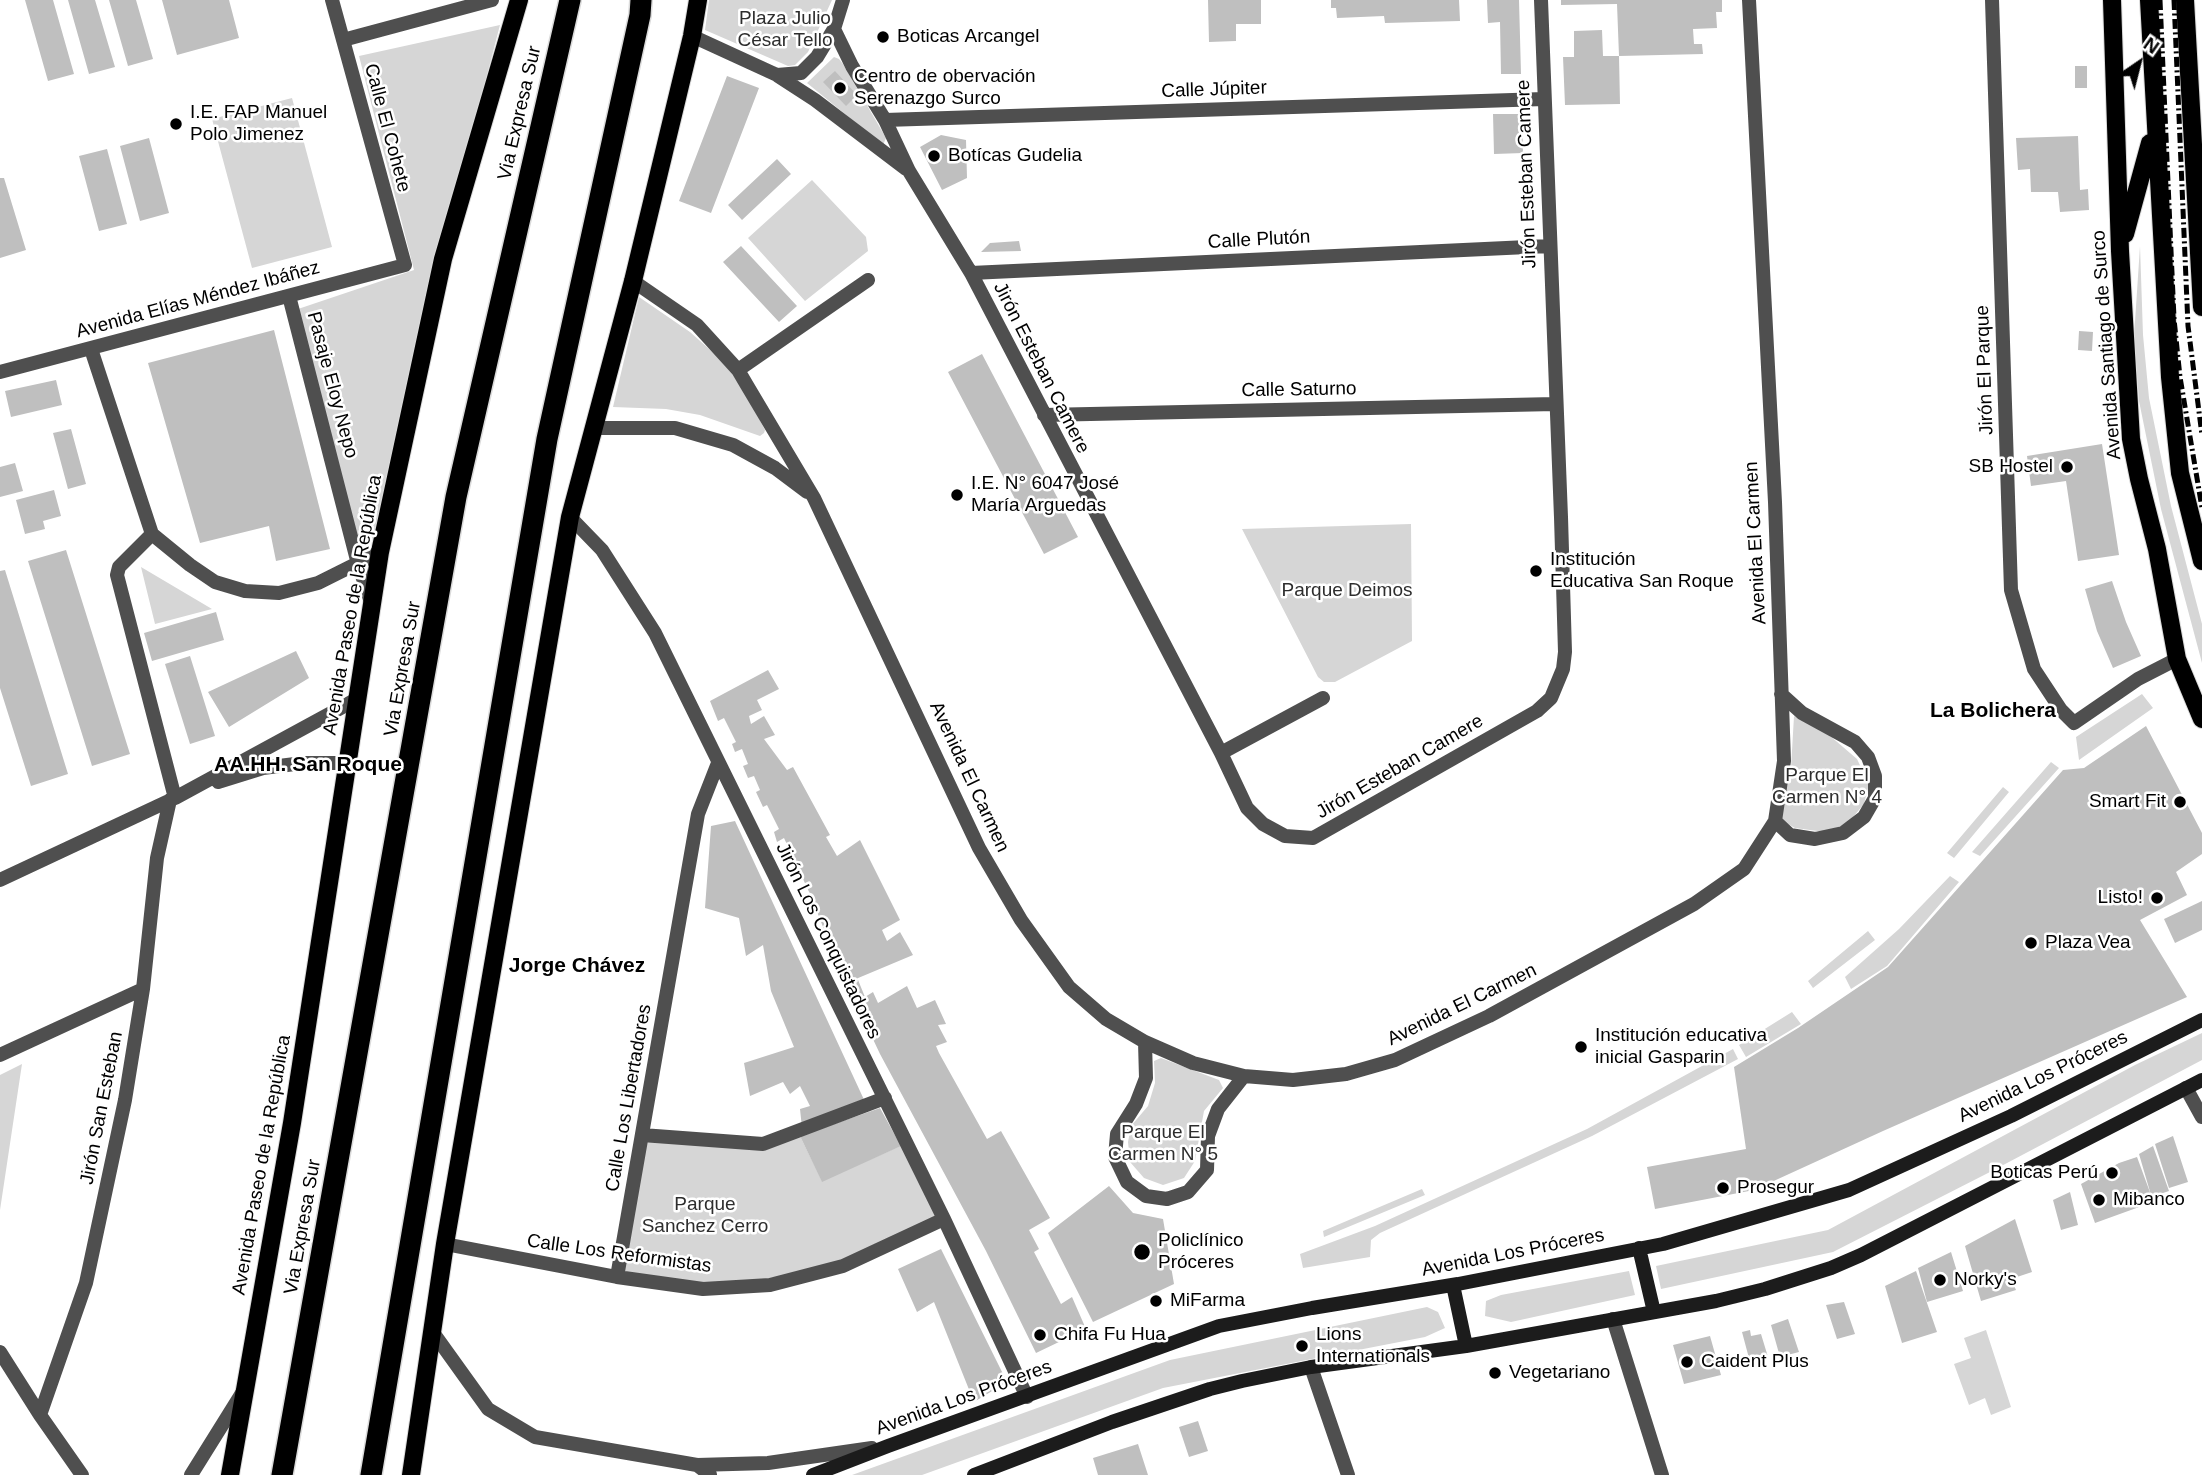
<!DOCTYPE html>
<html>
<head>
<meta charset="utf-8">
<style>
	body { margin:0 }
	#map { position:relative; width:2202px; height:1475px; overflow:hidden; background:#fff; font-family:Arial,sans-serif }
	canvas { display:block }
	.north { position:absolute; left:2104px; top:28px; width:70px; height:70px; -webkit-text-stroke:5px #fff; paint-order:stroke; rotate:35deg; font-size:19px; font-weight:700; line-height:28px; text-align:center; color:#000 }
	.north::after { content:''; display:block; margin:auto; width:24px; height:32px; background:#000; clip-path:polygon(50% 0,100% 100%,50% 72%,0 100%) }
</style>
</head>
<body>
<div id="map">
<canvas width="2202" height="1475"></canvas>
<div class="north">N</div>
</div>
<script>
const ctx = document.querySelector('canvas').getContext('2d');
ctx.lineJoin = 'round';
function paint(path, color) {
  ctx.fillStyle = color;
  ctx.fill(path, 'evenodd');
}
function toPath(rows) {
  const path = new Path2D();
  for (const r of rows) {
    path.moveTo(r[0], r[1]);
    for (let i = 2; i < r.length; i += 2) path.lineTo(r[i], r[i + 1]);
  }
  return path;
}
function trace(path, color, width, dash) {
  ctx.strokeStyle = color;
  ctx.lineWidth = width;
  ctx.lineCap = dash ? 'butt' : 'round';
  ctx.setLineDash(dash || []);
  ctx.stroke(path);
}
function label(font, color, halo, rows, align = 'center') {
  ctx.font = font + ' Arial,sans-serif';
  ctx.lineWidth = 5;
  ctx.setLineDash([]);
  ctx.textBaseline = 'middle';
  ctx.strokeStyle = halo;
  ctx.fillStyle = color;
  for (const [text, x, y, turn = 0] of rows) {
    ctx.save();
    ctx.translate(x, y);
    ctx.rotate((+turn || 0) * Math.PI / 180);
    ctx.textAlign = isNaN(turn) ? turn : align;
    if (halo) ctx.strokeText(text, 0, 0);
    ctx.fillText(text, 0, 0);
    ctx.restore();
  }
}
const green = toPath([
	[709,0,832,0,808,52,795,65,788,66,705,30],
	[500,25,433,283,376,541,361,550,298,309,414,270,359,56],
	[834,57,839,59,843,64,886,138,883,145,807,83],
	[292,98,332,247,252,268,212,119],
	[812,180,866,237,868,251,805,301,748,238],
	[2140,246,2143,335,2149,398,2171,506,2202,624,2202,663,2161,509,2139,401,2134,337],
	[639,297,690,332,735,372,765,430,764,433,760,436,700,415,666,409,613,407],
	[1411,524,1412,641,1335,682,1324,682,1318,677,1242,529],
	[141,567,212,609,155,624],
	[2142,694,2153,708,2079,760,2076,737],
	[1794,716,1829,735,1857,759,1869,784,1864,804,1847,824,1825,832,1795,828,1781,820,1791,768],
	[2051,762,2059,768,1980,856,1972,852],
	[2003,787,2009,792,1954,858,1947,853],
	[1950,876,1959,882,1887,966,1851,989,1845,977,1899,929],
	[1868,931,1875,940,1813,988,1808,981],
	[1792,1012,1801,1024,1746,1057,1739,1045],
	[2202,1033,2202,1060,1990,1172,1833,1252,1661,1289,1656,1266,1828,1230,2135,1065],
	[1733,1049,1738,1059,1592,1136,1380,1233,1371,1240,1370,1257,1303,1268,1300,1254,1375,1226,1587,1129],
	[1161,1058,1219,1080,1223,1088,1204,1111,1195,1161,1184,1178,1163,1185,1144,1178,1130,1162,1128,1142,1131,1126,1148,1106,1155,1083,1154,1061],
	[22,1064,0,1210,0,1075],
	[642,1135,765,1149,800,1136,822,1181,907,1143,944,1219,843,1266,703,1289,617,1277],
	[1422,1189,1425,1195,1324,1237,1323,1231],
	[1629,1271,1635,1295,1511,1322,1485,1316,1486,1301,1501,1295],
	[1427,1307,1438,1312,1445,1328,1425,1337,1163,1388,922,1475,852,1475,1170,1360],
	[1986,1330,2011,1407,1991,1415,1985,1398,1969,1405,1954,1364,1971,1358,1964,1338]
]);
const building = toPath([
	[25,0,53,0,74,74,48,81],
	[68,0,95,0,115,67,89,74],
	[109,0,136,0,153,59,128,66],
	[162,0,229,0,239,38,177,55],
	[1208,0,1261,0,1261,24,1236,24,1236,41,1209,42],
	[1331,0,1459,0,1460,21,1385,23,1384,16,1337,18,1336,8,1331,8],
	[1487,0,1519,0,1521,74,1501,74,1500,22,1488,23],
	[1561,0,1722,0,1722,12,1716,12,1717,28,1693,29,1694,44,1702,44,1703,54,1619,56,1617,4,1561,5],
	[1602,30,1603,56,1619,56,1620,104,1565,105,1563,57,1574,57,1574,31],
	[2075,66,2087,66,2087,88,2075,88],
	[835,71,857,95,846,106,823,82],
	[727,76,759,88,711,213,679,201],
	[1493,114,1522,114,1523,153,1494,154],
	[941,135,966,140,967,178,942,190,920,147],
	[2078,136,2080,190,2088,189,2089,210,2060,212,2058,192,2031,192,2030,169,2018,170,2016,138],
	[149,138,169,213,140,221,120,146],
	[107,149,127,224,99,231,79,156],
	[777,159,791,174,742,220,728,205],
	[0,178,4,178,26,250,0,258],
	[1019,241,1021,251,981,252,990,243],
	[741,246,797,306,779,322,723,262],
	[274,330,330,549,276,561,269,526,200,543,148,363],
	[2079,331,2093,332,2092,351,2078,350],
	[982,354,1078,537,1044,554,948,372],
	[56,380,62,405,11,417,5,391],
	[71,429,86,484,68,489,53,433],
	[2102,444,2119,555,2078,561,2066,481,2031,486,2027,456],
	[15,463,23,491,0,497,0,467],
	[54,490,61,516,43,521,45,529,25,534,16,500],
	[66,550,130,754,92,766,28,561],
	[5,570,68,774,31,786,0,688,0,571],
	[2112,581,2126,622,2141,656,2113,668,2097,631,2085,589],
	[216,612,224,640,152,661,144,633],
	[296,651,309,678,229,727,208,692],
	[190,656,215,736,190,744,165,664],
	[768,670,779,689,757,700,762,710,749,716,751,724,764,716,775,735,764,739,787,770,793,767,830,835,826,837,837,856,860,840,900,920,882,930,887,941,900,932,913,955,851,981,829,942,810,894,784,838,777,842,774,832,779,829,767,805,763,807,756,792,760,790,754,776,748,778,743,766,748,764,742,749,735,752,732,744,736,742,724,718,718,721,710,701],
	[2146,726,2202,833,2202,854,2176,872,2187,895,2140,920,2187,997,1883,1131,1754,1190,1655,1209,1647,1167,1746,1149,1734,1067,1798,1028,1888,967,2063,770,2084,768],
	[735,821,866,1104,802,1128,800,1109,810,1106,800,1086,790,1094,783,1082,750,1096,744,1063,794,1047,771,991,763,945,746,956,739,918,705,908,711,826],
	[2202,901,2202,930,2175,943,2164,919],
	[858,980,865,997,873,992,878,1003,907,986,917,1008,935,1000,946,1024,938,1025,947,1042,936,1046,939,1053,987,1139,1001,1131,1050,1218,1029,1230,1039,1249,1034,1252,1061,1304,1072,1297,1086,1329,1036,1353,986,1251,880,1054,847,984],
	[880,1108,901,1146,822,1182,800,1136],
	[2173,1136,2188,1182,2169,1188,2155,1144],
	[2153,1146,2169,1191,2151,1197,2153,1202,2095,1223,2081,1184,2119,1163,2137,1157,2151,1195,2139,1154],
	[1109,1186,1133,1213,1163,1219,1174,1284,1093,1322,1048,1233],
	[2070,1192,2078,1225,2061,1230,2053,1200],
	[2015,1219,2032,1272,2011,1279,2016,1290,1981,1301,1965,1246],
	[941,1249,1007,1382,974,1402,934,1302,917,1312,898,1269],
	[1951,1252,1963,1291,1927,1302,1918,1268],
	[1916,1271,1937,1332,1902,1343,1885,1286],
	[1844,1302,1855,1334,1837,1339,1826,1305],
	[1788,1319,1799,1352,1780,1357,1771,1325],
	[1750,1330,1751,1336,1761,1334,1768,1357,1750,1362,1742,1332],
	[1710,1336,1721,1375,1684,1384,1673,1345],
	[1198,1421,1208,1451,1189,1457,1179,1427],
	[1138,1444,1148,1475,1098,1475,1093,1458]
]);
const street = toPath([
	[1992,0,2011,590,2034,669,2061,710,2074,723,2138,679,2177,659],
	[834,29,852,66,885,120,909,171,971,273,1221,753,1247,808,1263,824,1285,836,1313,838,1537,711,1551,698,1563,669,1565,652,1561,517,1541,0],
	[692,36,777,75,801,73,817,57,834,29,843,0],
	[343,40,492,0],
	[778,76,815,100,906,169],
	[885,120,1544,99],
	[971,273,1549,246],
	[633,281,697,325,738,370,748,387,814,498,979,848,1021,920,1069,987,1106,1019,1145,1042,1193,1063,1244,1076,1293,1080,1346,1074,1395,1060,1489,1016,1694,904,1744,869,1775,821,1784,761,1775,502,1749,0],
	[289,296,358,564,371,602],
	[91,349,152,534,190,565,215,582,245,591,279,593,318,583,380,552],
	[738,370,868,280],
	[0,372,405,265,332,0],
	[1044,415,1555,404],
	[594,428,675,428,733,445,775,468,807,492],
	[570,517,602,550,655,633,944,1219,1027,1397],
	[152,534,119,567,117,575,175,798],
	[1221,753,1323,698],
	[218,782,263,768,303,763,348,763],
	[1775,821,1790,835,1815,839,1843,833,1864,817,1875,798,1875,776,1868,757,1855,742,1802,713,1781,694],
	[0,880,175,798,357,699],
	[1145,1042,1146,1078,1136,1104,1117,1134,1115,1157,1127,1182,1146,1196,1167,1199,1188,1192,1207,1170,1208,1136,1218,1109,1244,1076],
	[0,1055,143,989],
	[2186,1088,2202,1117],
	[642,1135,763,1144,885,1098],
	[445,1244,617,1277,703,1289,770,1285,843,1266,944,1219],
	[617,1277,698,814,718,763],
	[1613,1319,1662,1475],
	[432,1331,488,1409,535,1437,697,1465,710,1475],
	[0,1352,40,1415,82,1475],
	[1311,1367,1348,1475],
	[40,1415,86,1283,125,1100,143,989,157,858,170,800],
	[697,1465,768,1463,872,1448],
	[191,1475,244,1390]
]);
const secondary = toPath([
	[1639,1248,1654,1312],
	[1453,1285,1466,1346],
	[813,1475,888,1446,1219,1326,1312,1308,1458,1284,1663,1244,1849,1190,2011,1116,2202,1020],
	[974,1475,1112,1422,1210,1389,1242,1381,1311,1367,1466,1346,1716,1301,1765,1289,1831,1268,1861,1255,2202,1080]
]);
const primary = toPath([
	[2112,0,2120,251,2131,439,2139,479,2157,549,2177,659,2202,719],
	[2149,0,2170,377,2180,473,2202,561],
	[2185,0,2202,307],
	[2125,234,2150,143],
	[230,1475,292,1123,380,552,443,259,519,0],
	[411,1475,445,1244,570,517,633,281,692,36,698,0]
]);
const highway = toPath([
	[282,1475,456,497,570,0],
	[371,1475,547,439,640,15,641,0]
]);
const rail = toPath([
	[2160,0,2174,319,2180,377,2202,508],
	[2174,0,2188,326,2202,435]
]);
const markers = [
	[883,37,7,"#000"],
	[840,88,7,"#000"],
	[176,124,7,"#000"],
	[934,156,7,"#000"],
	[2067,467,7,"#000"],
	[957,495,7,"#000"],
	[1536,571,7,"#000"],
	[2180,802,7,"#000"],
	[2157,898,7,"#000"],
	[2031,943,7,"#000"],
	[1581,1047,7,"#000"],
	[2112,1173,7,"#000"],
	[1723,1188,7,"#000"],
	[2099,1200,7,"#000"],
	[1142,1252,9,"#000"],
	[1940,1280,7,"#000"],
	[1156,1301,7,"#000"],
	[1040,1335,7,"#000"],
	[1302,1346,7,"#000"],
	[1687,1362,7,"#000"],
	[1495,1373,7,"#000"]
];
const parkNames = [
	["Plaza Julio",785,19],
	["César Tello",785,41],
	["Parque Deimos",1347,591],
	["Parque El",1827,776],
	["Carmen N° 4",1827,798],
	["Parque El",1163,1133],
	["Carmen N° 5",1163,1155],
	["Parque",705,1205],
	["Sanchez Cerro",705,1227]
];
const poiNames = [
	["Boticas Arcangel",897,37],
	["Centro de obervación",854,77],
	["Serenazgo Surco",854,99],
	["I.E. FAP Manuel",190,113],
	["Polo Jimenez",190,135],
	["Botícas Gudelia",948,156],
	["SB Hostel",2053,467,"right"],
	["I.E. N° 6047 José",971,484],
	["María Arguedas",971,506],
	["Institución",1550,560],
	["Educativa San Roque",1550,582],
	["Smart Fit",2166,802,"right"],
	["Listo!",2143,898,"right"],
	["Plaza Vea",2045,943],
	["Institución educativa",1595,1036],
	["inicial Gasparin",1595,1058],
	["Boticas Perú",2098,1173,"right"],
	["Prosegur",1737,1188],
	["Mibanco",2113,1200],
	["Policlínico",1158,1241],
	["Próceres",1158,1263],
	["Norky's",1954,1280],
	["MiFarma",1170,1301],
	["Chifa Fu Hua",1054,1335],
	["Lions",1316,1335],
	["Internationals",1316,1357],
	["Caident Plus",1701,1362],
	["Vegetariano",1509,1373]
];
const streetNames = [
	["Calle Júpiter",1214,90,-2],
	["Via Expresa Sur",520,113,-77],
	["Calle El Cohete",387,128,75],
	["Jirón Esteban Camere",1527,174,-92],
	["Calle Plutón",1259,240,-3],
	["Avenida Elías Méndez Ibáñez",198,300,-15],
	["Avenida Santiago de Surco",2107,345,-94],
	["Jirón Esteban Camere",1041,368,63],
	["Jirón El Parque",1985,370,-92],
	["Pasaje Eloy Nepo",332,385,75],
	["Calle Saturno",1299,390,-1],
	["Avenida El Carmen",1756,543,-93],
	["Avenida Paseo de la República",353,605,-80],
	["Via Expresa Sur",403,669,-80],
	["Jirón Esteban Camere",1400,767,-30],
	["Avenida El Carmen",969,777,65],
	["Jirón Los Conquistadores",828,941,64],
	["Avenida El Carmen",1462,1005,-26],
	["Avenida Los Próceres",2043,1077,-26],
	["Calle Los Libertadores",629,1098,-80],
	["Jirón San Esteban",102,1108,-79],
	["Avenida Paseo de la República",262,1165,-80],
	["Via Expresa Sur",303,1227,-80],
	["Avenida Los Próceres",1513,1253,-11],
	["Calle Los Reformistas",619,1254,8],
	["Avenida Los Próceres",964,1398,-20]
];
const neighbourhoodNames = [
	["La Bolichera",1993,711],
	["AA.HH. San Roque",308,765],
	["Jorge Chávez",577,966]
];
paint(green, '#d6d6d6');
paint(building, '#bfbfbf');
trace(primary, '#dbdbdb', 20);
trace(highway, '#dbdbdb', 24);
trace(street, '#4f4f4f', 14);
trace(secondary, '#1c1c1c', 14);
trace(primary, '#000', 18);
trace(highway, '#000', 21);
trace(rail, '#000', 5, [10, 3.5, 2, 3.5]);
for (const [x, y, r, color] of markers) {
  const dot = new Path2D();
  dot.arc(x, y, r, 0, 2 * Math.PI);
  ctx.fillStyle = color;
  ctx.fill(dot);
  trace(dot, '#fff', 2.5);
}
label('19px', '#2d2d2d', '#fff', parkNames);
label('19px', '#000', '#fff', poiNames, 'left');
label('19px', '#000', '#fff', streetNames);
label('bold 21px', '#000', '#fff', neighbourhoodNames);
</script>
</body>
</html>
